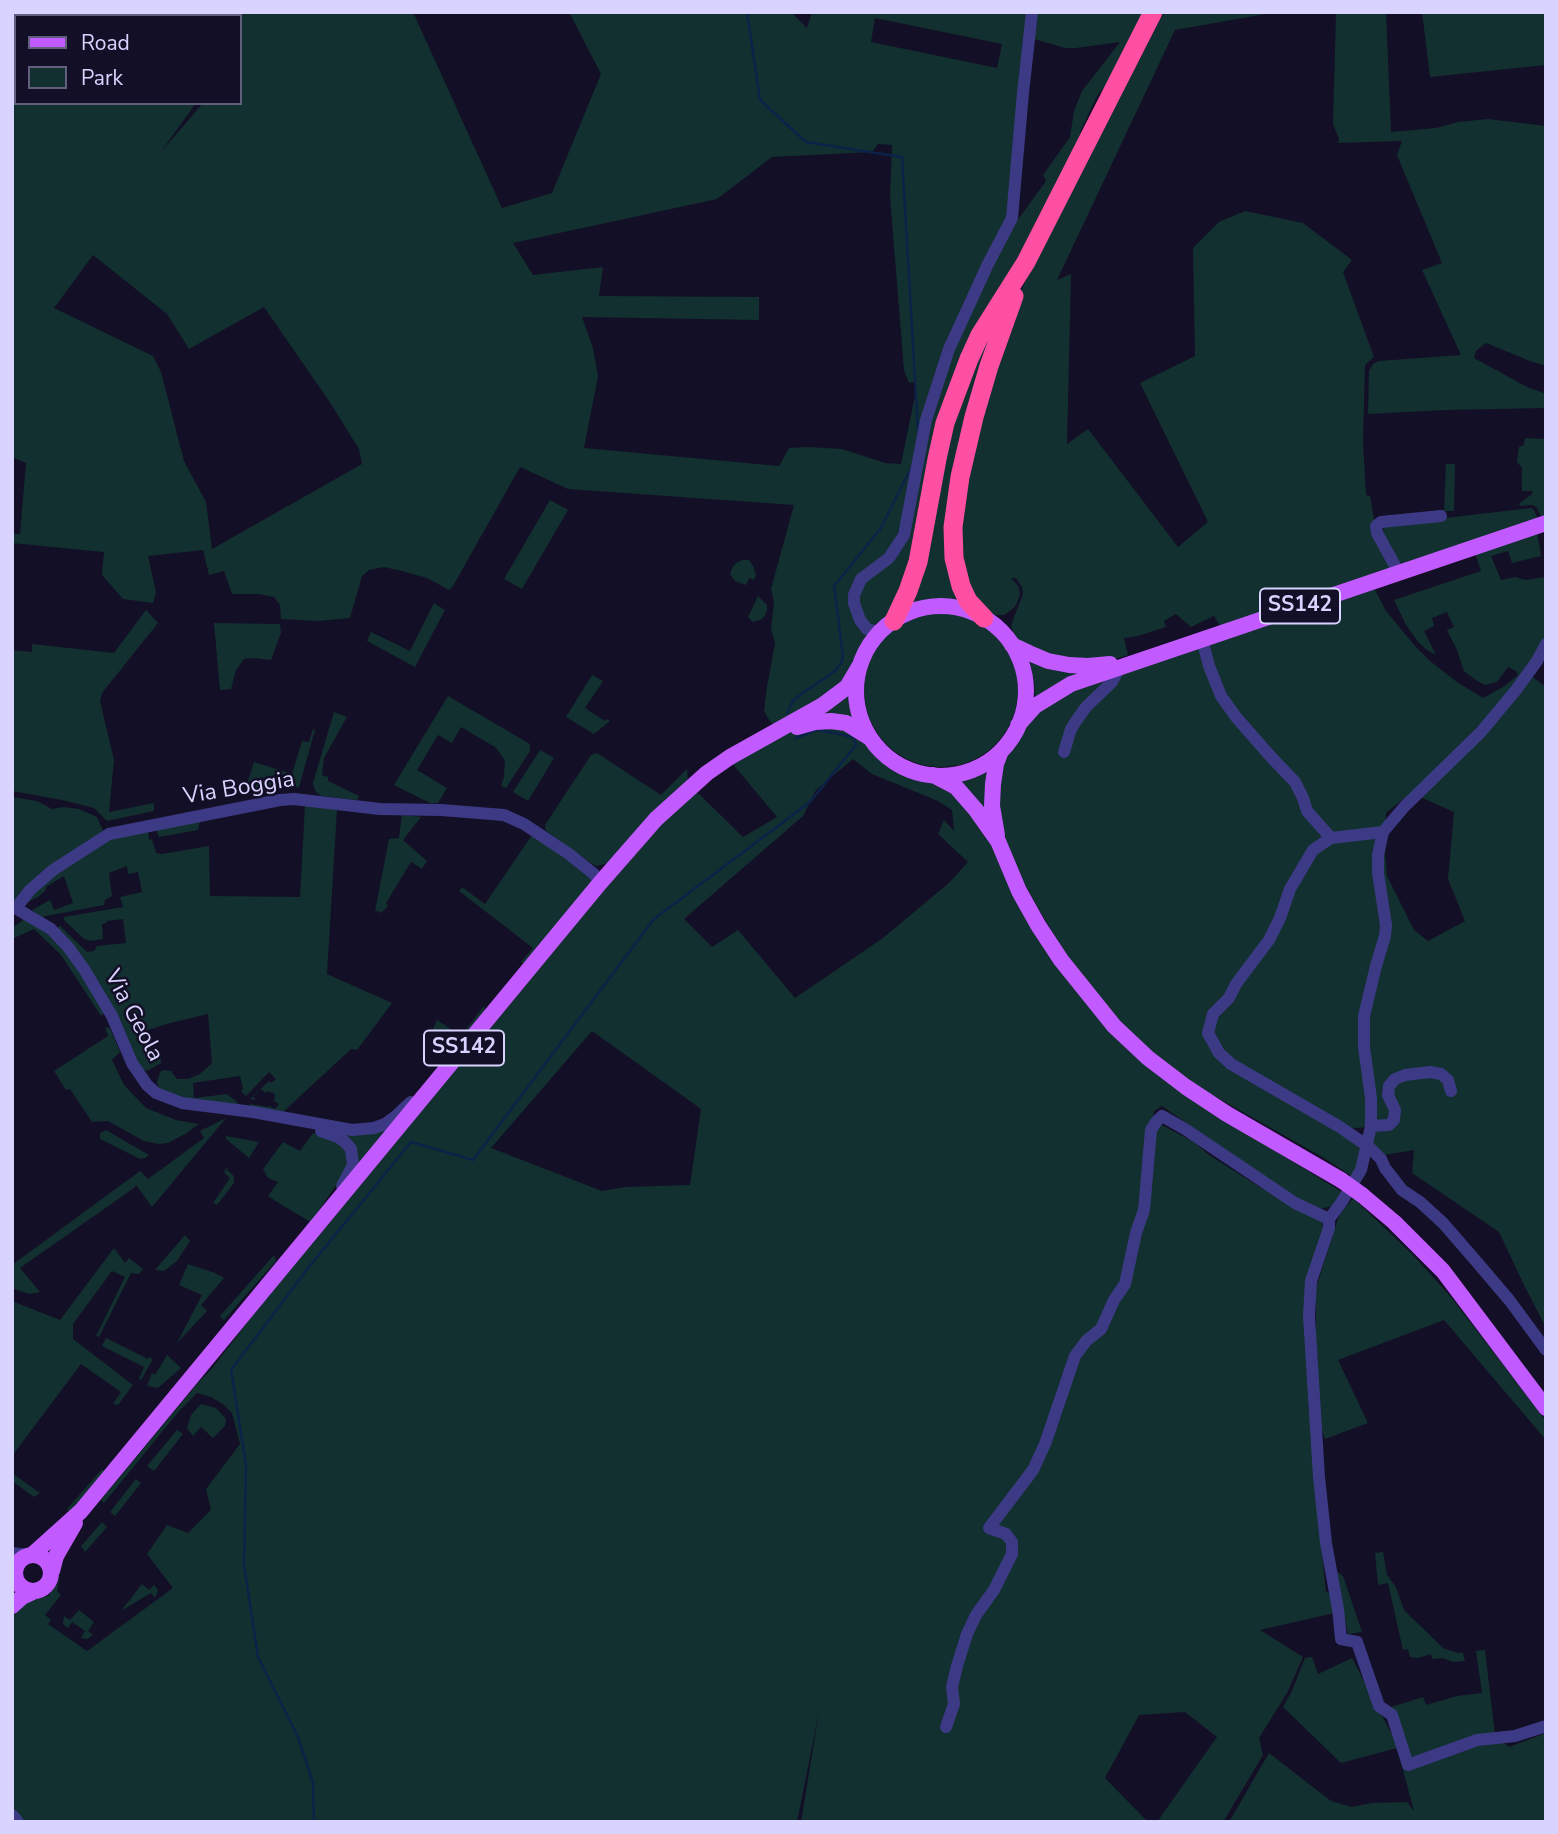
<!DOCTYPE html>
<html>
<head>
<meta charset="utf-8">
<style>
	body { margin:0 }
	#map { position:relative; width:1558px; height:1834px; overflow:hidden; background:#130f26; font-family:"Nunito Sans",sans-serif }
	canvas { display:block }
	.frame { position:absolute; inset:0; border:14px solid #d9d4ff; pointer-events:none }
	.legend { position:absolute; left:14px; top:14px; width:228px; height:91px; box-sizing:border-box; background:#130f26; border:2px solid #625e7d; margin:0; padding:9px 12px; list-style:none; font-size:21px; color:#d9d4ff }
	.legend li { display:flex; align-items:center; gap:14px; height:35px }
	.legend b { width:35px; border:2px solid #625e7d }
</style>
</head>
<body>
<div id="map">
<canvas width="1558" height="1834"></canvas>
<div class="frame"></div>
<ul class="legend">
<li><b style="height:9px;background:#c25bff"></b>Road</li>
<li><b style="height:19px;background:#12302f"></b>Park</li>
</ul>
</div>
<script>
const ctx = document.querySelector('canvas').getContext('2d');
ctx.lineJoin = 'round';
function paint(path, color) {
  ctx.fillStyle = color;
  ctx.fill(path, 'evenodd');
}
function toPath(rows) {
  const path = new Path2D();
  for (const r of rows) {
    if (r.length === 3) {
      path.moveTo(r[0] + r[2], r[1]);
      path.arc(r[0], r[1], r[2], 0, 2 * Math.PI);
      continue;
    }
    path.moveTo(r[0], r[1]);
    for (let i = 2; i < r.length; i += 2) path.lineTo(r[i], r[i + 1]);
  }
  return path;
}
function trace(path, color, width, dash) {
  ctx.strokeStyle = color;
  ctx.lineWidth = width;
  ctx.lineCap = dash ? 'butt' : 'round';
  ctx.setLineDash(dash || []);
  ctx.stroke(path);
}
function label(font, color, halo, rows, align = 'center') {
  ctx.font = font + ' "Nunito Sans",sans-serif';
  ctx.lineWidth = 5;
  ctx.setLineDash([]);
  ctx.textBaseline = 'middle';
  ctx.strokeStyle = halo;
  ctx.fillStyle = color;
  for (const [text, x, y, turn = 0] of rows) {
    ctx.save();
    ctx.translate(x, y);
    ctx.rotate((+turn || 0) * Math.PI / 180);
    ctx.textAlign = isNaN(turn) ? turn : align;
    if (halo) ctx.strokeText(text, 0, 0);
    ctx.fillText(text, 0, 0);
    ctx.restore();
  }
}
const green = toPath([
	[12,12,413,12,502,208,552,193,601,74,569,12,791,12,807,28,812,12,1029,12,1009,216,961,309,898,532,892,546,884,555,859,576,856,622,867,635,856,655,849,675,843,684,777,725,771,723,764,711,767,687,775,643,771,629,774,602,771,589,794,505,568,489,520,467,453,586,449,590,427,578,402,571,384,567,369,570,362,576,350,618,318,621,281,619,280,605,274,597,259,594,232,594,224,571,209,575,203,550,148,556,156,592,153,603,123,599,102,575,104,552,12,543,12,534,20,534,26,463,12,457],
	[16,16,240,16,240,103,203,103,161,152,196,103,16,103],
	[875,18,1002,44,997,68,871,42],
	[878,144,892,145,890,197,904,370,909,383,915,382,916,391,901,464,885,463,842,449,808,447,789,448,779,466,584,448,598,376,593,348,582,317,759,320,759,297,599,296,603,267,533,275,513,243,717,199,772,157,872,152],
	[93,255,167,314,189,349,264,307,329,401,359,449,362,464,212,549,206,502,184,461,161,372,153,356,54,308],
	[1035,12,1144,12,1106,85,1097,96,1081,130,1077,146,1022,250,976,333,910,572,886,618,880,623,874,625,866,622,858,605,861,583,893,557,951,349,1011,229,1046,181,1043,175,1070,137,1074,111,1082,91,1120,42,1076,48,1065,48,1031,38],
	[1164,12,1277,12,1175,30,1057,280,1071,274,1067,444,1088,429,1178,547,1208,522,1140,383,1195,356,1193,248,1219,222,1245,211,1303,223,1352,260,1343,272,1374,357,1365,365,1363,442,1366,495,1370,496,1374,519,1372,529,1392,570,1221,627,1214,616,1191,627,1176,614,1164,621,1166,627,1138,636,1124,638,1128,655,1112,660,1060,660,1015,638,1011,625,1023,594,1022,587,1016,578,1011,578,1019,587,1020,594,1017,603,1014,608,1004,615,989,615,972,601,957,535,963,483,1016,303,1024,284],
	[1336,12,1386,12,1391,132,1436,128,1458,122,1488,119,1546,126,1546,366,1530,361,1486,343,1476,351,1474,358,1527,387,1546,394,1546,408,1446,410,1368,414,1369,371,1373,364,1379,361,1461,355,1422,270,1442,263,1397,155,1402,141,1338,143,1339,139,1333,124],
	[1422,12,1546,12,1546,65,1430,77],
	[988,338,991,343,959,471,965,602,939,602,913,605,905,609,942,445],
	[1525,438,1546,439,1546,515,1541,517,1537,508,1533,505,1519,506,1521,502,1531,495,1533,491,1522,491,1522,468,1517,462,1519,447,1524,445],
	[1446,464,1455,464,1454,511,1444,511],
	[550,500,568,510,522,589,504,579],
	[1531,508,1534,510,1538,519,1402,566,1382,533,1385,525],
	[1537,532,1541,556,1512,563,1508,551,1491,556,1501,580,1515,577,1526,580,1546,577,1546,635,1538,652,1531,676,1546,687,1546,1328,1524,1285,1499,1232,1412,1173,1414,1150,1378,1156,1369,1147,1373,1127,1353,1128,1360,1150,1359,1161,1353,1177,1324,1158,1188,1081,1151,1053,1116,1018,1092,988,1067,955,1044,918,1025,885,1005,845,996,794,1004,757,1027,722,1047,701,1127,669,1374,588,1386,611,1415,646,1430,661,1457,682,1483,698,1503,687,1518,675,1516,671,1508,667,1497,682,1485,685,1477,681,1464,671,1457,650,1447,630,1454,627,1447,612,1432,618,1434,626,1424,631,1436,655,1427,650,1419,643,1406,625,1394,600,1481,571,1475,553],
	[1411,793,1454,812,1448,879,1465,921,1428,941,1414,930,1387,876,1384,842,1386,813],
	[742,560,749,560,753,566,756,575,754,580,749,578,746,585,735,581,730,574,732,568,736,563],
	[758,596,767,605,767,611,764,617,760,620,753,622,748,617],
	[434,603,445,610,415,667,367,641,371,632,410,651],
	[146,610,158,623,102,693,100,701,114,760,109,812,154,803,154,811,107,821,94,808,62,800,12,791,12,650,32,652,32,644,114,653],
	[941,690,77],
	[214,623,280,624,281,633,271,660,254,658,244,659,236,670,231,689,220,690],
	[1030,661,1082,673,1035,697,1034,681],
	[592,675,603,681,585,708,605,721,607,719,610,721,594,734,566,717],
	[849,694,849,700,854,718,814,717],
	[448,696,530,744,530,751,506,788,501,786,504,777,505,760,495,747,461,727,452,743,438,735,417,770,447,788,438,803,430,803,394,785],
	[334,712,347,717,324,758,322,775,328,777,328,781,359,796,357,800,322,796,317,793,314,788,313,783],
	[818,726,851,730,866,742,882,760,894,769,910,777,946,788,960,799,984,830,1067,979,1210,1111,1342,1192,1332,1206,1320,1209,1297,1199,1162,1106,1154,1111,1153,1119,1156,1122,1194,1142,1209,1155,1258,1186,1322,1222,1323,1231,1308,1281,1314,1476,1326,1592,1334,1594,1336,1571,1343,1576,1362,1632,1348,1634,1343,1611,1260,1630,1303,1657,1287,1693,1259,1738,1263,1755,1223,1822,1157,1822,1217,1737,1185,1712,1139,1715,1105,1778,1148,1822,801,1822,819,1712,797,1822,25,1822,12,1806,12,1613,27,1600,48,1596,58,1583,65,1551,57,1591,61,1595,45,1615,51,1620,48,1624,87,1651,173,1588,147,1554,167,1525,188,1533,211,1510,206,1489,240,1444,232,1413,224,1405,211,1397,197,1393,179,1411,104,1503,101,1500,197,1384,213,1367,253,1315,656,827,695,790,743,837,777,817,731,762,771,739,795,730],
	[853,759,872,774,938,801,952,810,954,831,944,820,938,834,968,862,950,882,883,938,795,998,738,930,712,947,684,919,803,816,816,790],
	[592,1031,701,1109,690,1185,626,1187,602,1191,491,1148],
	[313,729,315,730,299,787,253,791,248,781,254,762,292,774,302,741,309,742],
	[540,750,554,758,528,801,513,792],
	[597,753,661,795,687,769,688,782,611,862,597,866,592,864,546,831,545,825,591,755],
	[990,767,989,815,953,780,974,775],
	[12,797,37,801,52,809,64,807,79,809,97,817,103,831,15,902,12,901],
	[305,805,337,810,327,974,392,1003,357,1050,351,1049,282,1113,250,1106,250,1104,268,1107,269,1106,275,1109,279,1104,274,1101,275,1094,273,1093,268,1091,265,1093,261,1089,253,1097,256,1100,250,1099,269,1081,271,1083,276,1079,269,1072,246,1096,241,1091,243,1089,240,1076,193,1083,194,1098,227,1094,238,1103,234,1106,213,1103,167,1094,159,1088,157,1082,160,1072,163,1070,171,1071,177,1079,188,1079,200,1074,212,1063,208,1014,170,1023,142,1032,152,1053,160,1054,161,1063,147,1071,141,1069,57,929,58,927,60,926,87,952,94,951,97,946,126,943,123,919,107,921,106,923,102,924,103,939,90,941,83,938,64,920,64,917,123,907,120,897,142,892,138,872,128,874,127,866,109,873,112,896,105,900,104,905,41,917,32,910,50,900,54,910,73,903,64,876,47,886,45,891,38,897,26,903,36,887,110,838,148,830,149,840,152,839,156,853,162,854,209,846,210,896,300,897],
	[402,815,421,817,403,840,427,861,422,869,411,862,386,903,388,906,379,915,381,912,375,911,389,839,399,838],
	[200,821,198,830,159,837,156,830],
	[532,835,589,873,594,884,525,965,521,962,533,948,459,891,462,887,485,904],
	[23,920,30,920,66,949,105,1013,101,1016,61,955,34,929,12,939,12,928],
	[484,1006,485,1007,484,1012,452,1050,431,1034,437,1020,461,1036],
	[105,1027,110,1028,120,1052,112,1060,124,1085,146,1108,176,1120,199,1124,185,1134,168,1143,159,1144,144,1141,108,1121,92,1122,70,1089,66,1090,54,1071,108,1036],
	[400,1117,355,1172,356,1161,334,1131],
	[226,1118,152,1207,136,1185,134,1188,20,1268,40,1292,29,1294,12,1288,12,1265,140,1171,148,1179,204,1138,200,1131],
	[106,1130,149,1155,145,1158,140,1159,100,1139,100,1133],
	[313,1133,325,1136,345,1147,349,1166,311,1222,285,1207,268,1196,278,1182,268,1178,263,1169,283,1142,300,1151],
	[226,1136,259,1142,249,1158,226,1139],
	[227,1167,228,1168,227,1170,234,1176,234,1183,217,1205,213,1203,230,1178,224,1172],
	[1353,1198,1411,1253,1451,1297,1546,1421,1546,1440,1444,1320,1338,1360,1368,1423,1325,1439,1321,1428,1316,1342,1316,1288,1339,1216],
	[185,1235,190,1241,177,1261,164,1271,155,1270],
	[114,1248,125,1263,129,1258,143,1269,139,1274,131,1273,99,1337,96,1336,125,1277,112,1271,73,1324,73,1339,133,1385,118,1405,113,1404,121,1392,81,1364,12,1456,12,1301,60,1320],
	[274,1255,276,1261,224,1320,220,1316],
	[188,1264,215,1273,224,1278,201,1305,207,1311,177,1343,202,1295,179,1285],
	[106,1338,148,1359,149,1357,153,1359,141,1380,139,1379,144,1367,102,1346],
	[167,1355,181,1368,158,1388,147,1386,152,1373,155,1375],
	[201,1404,216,1408,226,1419,225,1426,213,1438,201,1427,193,1436,187,1428,191,1415],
	[177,1430,183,1434,154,1471,147,1466],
	[102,1469,105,1472,70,1512,67,1509],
	[12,1473,40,1493,34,1497,12,1481],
	[136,1479,141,1483,115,1516,110,1512],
	[102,1522,107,1527,85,1552,81,1546],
	[1383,1552,1387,1575,1396,1587,1404,1610,1443,1648,1458,1653,1463,1653,1465,1661,1453,1662,1443,1658,1432,1659,1431,1654,1418,1658,1410,1657,1408,1649,1403,1650,1388,1583,1378,1585,1375,1553],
	[142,1584,149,1590,154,1585,158,1590,155,1598,151,1593,121,1611],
	[79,1610,94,1622,88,1631,93,1635,87,1639,81,1638,85,1631,72,1622,68,1628,63,1624,64,1616,70,1620],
	[1485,1650,1495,1735,1509,1747,1546,1733,1546,1822,1229,1822,1269,1753,1331,1801,1352,1807,1371,1803,1407,1802,1414,1811,1397,1748,1341,1763,1283,1707,1291,1693,1305,1658,1312,1657,1318,1674,1352,1658,1392,1735,1385,1709,1423,1697,1426,1705,1457,1696,1482,1693,1476,1651]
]);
const stream = toPath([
	[747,12,760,100,806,142,902,157,918,430],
	[787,713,793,701,800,695,835,671,841,663,843,656,834,586,881,528,912,466],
	[314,1822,313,1783,298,1737,258,1657,244,1565,246,1465,231,1370,309,1267,411,1142,473,1160,654,919,810,802,856,745,854,738,839,734,817,730,796,738]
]);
const minor = toPath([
	[1399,573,1377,533,1376,526,1381,522,1441,516],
	[880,632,867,629,860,620,854,603,854,595,861,579,889,558,904,535,926,420,949,349,988,264,1012,218,1023,93,1032,12],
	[1202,639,1209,666,1221,696,1236,717,1271,757,1295,782,1303,798,1307,811,1331,838],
	[1546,644,1537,661,1516,690,1481,732,1404,807,1383,832,1331,838,1313,850,1290,889,1280,918,1269,940,1236,984,1229,998,1213,1014,1208,1033,1219,1053,1231,1064,1340,1127,1369,1147,1381,1159,1385,1168,1402,1190,1420,1202,1443,1223,1476,1261,1510,1301,1546,1350],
	[1064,752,1071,729,1076,721,1086,707,1112,682,1120,667],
	[12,906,51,929,68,947,84,969,112,1016,132,1063,147,1085,156,1093,182,1103,253,1112,352,1130,374,1128,385,1124,397,1115,411,1102],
	[16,908,30,890,53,870,109,834,280,800,294,799,380,809,441,810,504,815,524,824,569,854,594,874,600,883],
	[1371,1126,1389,1125,1394,1120,1395,1110,1388,1095,1389,1086,1395,1079,1405,1075,1430,1072,1441,1074,1448,1080,1451,1091],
	[321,1131,338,1137,345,1142,351,1149,353,1165,342,1186],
	[1329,1219,1329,1228,1311,1281,1309,1316,1319,1477,1326,1543,1338,1609,1341,1639,1357,1642,1379,1706,1392,1715,1408,1765,1477,1740,1515,1736,1546,1726],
	[12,1553,29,1555],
	[12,1567,15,1572],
	[946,1727,954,1704,952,1687,957,1666,967,1634,976,1615,994,1590,1012,1554,1012,1542,1006,1534,989,1528,1033,1470,1045,1444,1075,1356,1086,1341,1101,1329,1114,1300,1125,1284,1136,1233,1144,1210,1151,1130,1156,1122,1162,1116,1185,1129,1295,1203,1329,1219,1341,1203,1361,1170,1371,1126,1371,1098,1364,1047,1364,1016,1376,966,1385,936,1386,925,1378,873,1378,855,1383,832],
	[12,1815,18,1822]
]);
const major = toPath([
	[941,691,85],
	[1012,645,1029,653,1048,661,1069,665,1088,666,1110,664],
	[1018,725,1035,706,1071,684,1546,523],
	[797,727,815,722,831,721,846,723,870,738],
	[933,775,956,787,976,810,998,841,1019,891,1038,925,1061,960,1114,1026,1148,1058,1186,1087,1227,1114,1341,1180],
	[997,835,992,806,993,784,996,764,1001,751],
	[1362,1195,1394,1222,1443,1271,1546,1408],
	[33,1573,18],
	[32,1555,81,1511,600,883,656,819,707,773,730,757,823,705,847,687,860,665],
	[52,1571,56,1556,75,1523],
	[12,1606,22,1597,35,1591]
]);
const highway = toPath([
	[984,618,968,601,961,586,954,558,953,527,960,477,974,417,989,366,1014,296],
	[894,621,908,591,918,562,937,459,945,423,969,359,980,335,1026,262,1153,12]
]);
const majorBridge = toPath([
	[1341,1180,1362,1195]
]);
const shields = [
	[1300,606,80],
	[464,1048,80]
];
const shieldNames = [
	["SS142",1300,606],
	["SS142",464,1048]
];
const streetNames = [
	["Via Boggia",239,789,-9],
	["Via Geola",133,1016,62]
];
paint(green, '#12302f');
trace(stream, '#0c2248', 2.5);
trace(minor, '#3d3a85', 12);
trace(major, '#c25bff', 16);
trace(highway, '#ff4fa3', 19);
trace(majorBridge, '#c25bff', 16);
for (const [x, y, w] of shields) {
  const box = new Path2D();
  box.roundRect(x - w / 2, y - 17.5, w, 35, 5);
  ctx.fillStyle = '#130f26';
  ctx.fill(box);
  trace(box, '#d9d4ff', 2);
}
label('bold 21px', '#d9d4ff', null, shieldNames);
label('23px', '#d9d4ff', '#130f26', streetNames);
</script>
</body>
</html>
